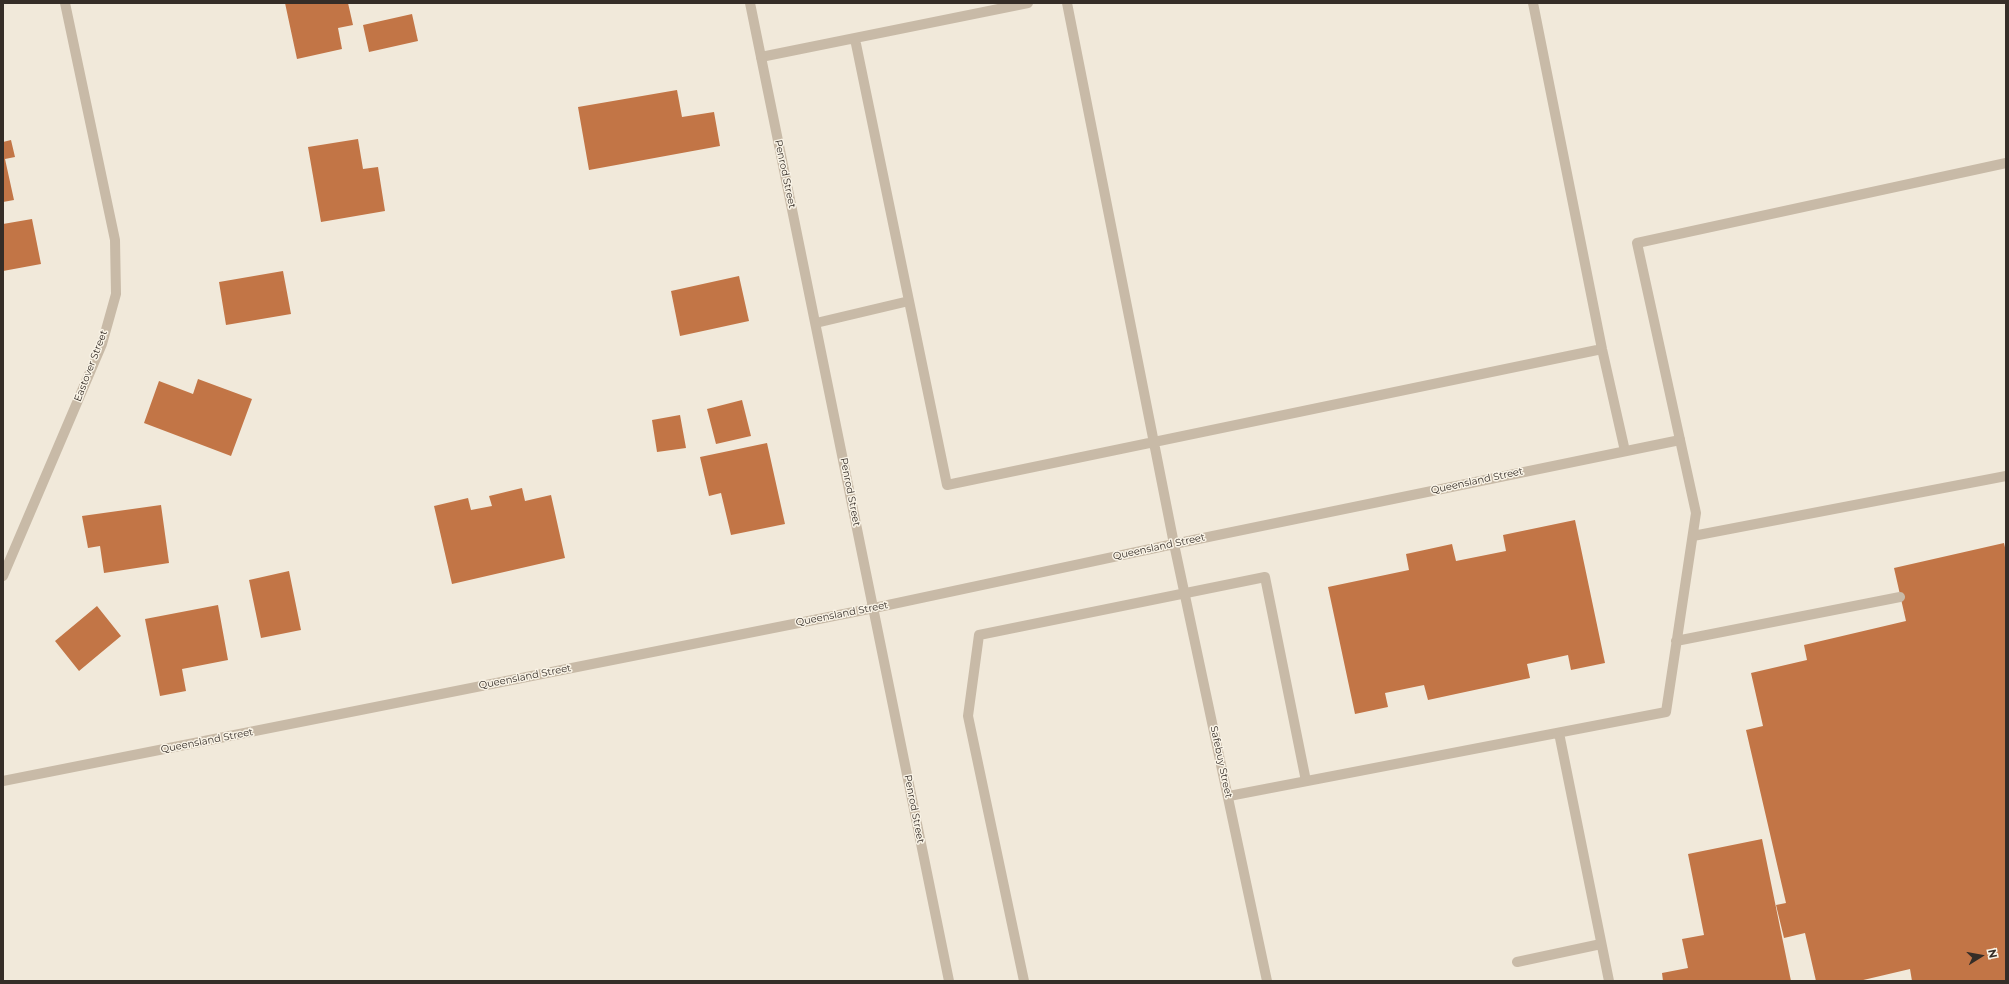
<!DOCTYPE html>
<html>
<head>
<meta charset="utf-8">
<style>
	body { margin:0 }
	#map { position:relative; width:2009px; height:984px; overflow:hidden; background:#f1e9da; font-family:Montserrat,sans-serif }
	canvas { display:block }
	.frame { position:absolute; inset:0; border:4px solid #352d27; pointer-events:none }
	.north { position:absolute; left:1961px; top:936px; width:40px; height:40px; -webkit-text-stroke:3px #f9f3e6; paint-order:stroke; rotate:79deg; font-size:11px; font-weight:700; line-height:16px; text-align:center; color:#352d27 }
	.north::after { content:''; display:block; margin:auto; width:14px; height:18px; background:#352d27; clip-path:polygon(50% 0,100% 100%,50% 72%,0 100%) }
</style>
</head>
<body>
<div id="map">
<canvas width="2009" height="984"></canvas>
<div class="frame"></div>
<div class="north">N</div>
</div>
<script>
const ctx = document.querySelector('canvas').getContext('2d');
ctx.lineJoin = 'round';
function paint(path, color) {
  ctx.fillStyle = color;
  ctx.fill(path, 'evenodd');
}
function toPath(rows) {
  const path = new Path2D();
  for (const r of rows) {
    path.moveTo(r[0], r[1]);
    for (let i = 2; i < r.length; i += 2) path.lineTo(r[i], r[i + 1]);
  }
  return path;
}
function trace(path, color, width, dash) {
  ctx.strokeStyle = color;
  ctx.lineWidth = width;
  ctx.lineCap = dash ? 'butt' : 'round';
  ctx.setLineDash(dash || []);
  ctx.stroke(path);
}
function label(font, color, halo, rows, align = 'center') {
  ctx.font = font + ' Montserrat,sans-serif';
  ctx.lineWidth = 3;
  ctx.setLineDash([]);
  ctx.textBaseline = 'middle';
  ctx.strokeStyle = halo;
  ctx.fillStyle = color;
  for (const [text, x, y, turn = 0] of rows) {
    ctx.save();
    ctx.translate(x, y);
    ctx.rotate((+turn || 0) * Math.PI / 180);
    ctx.textAlign = isNaN(turn) ? turn : align;
    if (halo) ctx.strokeText(text, 0, 0);
    ctx.fillText(text, 0, 0);
    ctx.restore();
  }
}
const building = toPath([
	[285,3,348,3,353,25,338,28,342,49,297,59],
	[412,14,418,41,369,52,363,25],
	[677,90,682,117,714,112,720,146,589,170,578,107],
	[358,139,363,169,378,167,385,211,321,222,308,147],
	[11,140,15,157,5,159,14,200,3,202,3,142],
	[32,219,41,264,3,271,3,224],
	[283,271,291,314,226,325,219,282],
	[739,276,749,321,680,336,671,291],
	[198,379,252,399,231,456,144,423,159,381,193,394],
	[742,400,751,436,716,444,707,409],
	[680,415,686,448,657,452,652,420],
	[767,443,785,524,731,535,721,493,709,496,700,457],
	[522,488,525,501,551,495,565,558,452,584,434,506,468,498,471,510,492,506,489,496],
	[161,505,169,563,104,573,100,546,88,548,82,516],
	[1575,520,1605,663,1571,670,1568,655,1527,664,1530,678,1428,700,1424,685,1385,693,1388,707,1355,714,1328,587,1409,570,1406,554,1452,544,1456,561,1506,551,1503,535],
	[2004,543,2006,552,2006,981,1912,981,1910,969,1859,981,1816,981,1805,933,1784,938,1776,905,1786,903,1746,730,1763,726,1751,673,1807,660,1804,645,1906,621,1894,568],
	[289,571,301,630,261,638,249,580],
	[218,605,228,660,182,669,186,691,160,696,145,619],
	[97,606,121,636,79,671,55,641],
	[1762,839,1791,981,1663,981,1662,973,1688,968,1682,939,1704,935,1688,854]
]);
const service = toPath([
	[1067,3,1174,544],
	[1533,3,1602,349,1625,451],
	[855,39,947,485,1602,349],
	[761,57,1028,3],
	[816,323,909,301],
	[1693,536,2006,476],
	[1676,641,1900,597],
	[1559,733,1609,981],
	[1229,796,1666,712,1696,513,1637,243,2006,163],
	[1517,962,1601,944],
	[1024,981,968,716,979,635,1265,577,1306,781]
]);
const minor = toPath([
	[750,3,949,981],
	[1174,544,1267,981],
	[3,576,102,344,116,294,115,240,65,3],
	[3,781,874,608,1174,544,1680,440]
]);
const streetNames = [
	["Penrod Street",785,174,78],
	["Eastover Street",91,366,-69],
	["Queensland Street",1477,481,-12],
	["Penrod Street",850,492,79],
	["Queensland Street",1159,547,-12],
	["Queensland Street",842,614,-11],
	["Queensland Street",525,677,-11],
	["Queensland Street",207,741,-11],
	["Safebuy Street",1221,762,78],
	["Penrod Street",914,809,79]
];
paint(building, '#c27546');
trace(service, '#c8baa7', 10);
trace(minor, '#c8baa7', 10);
label('10px', '#352d27', '#f9f3e6', streetNames);
</script>
</body>
</html>
